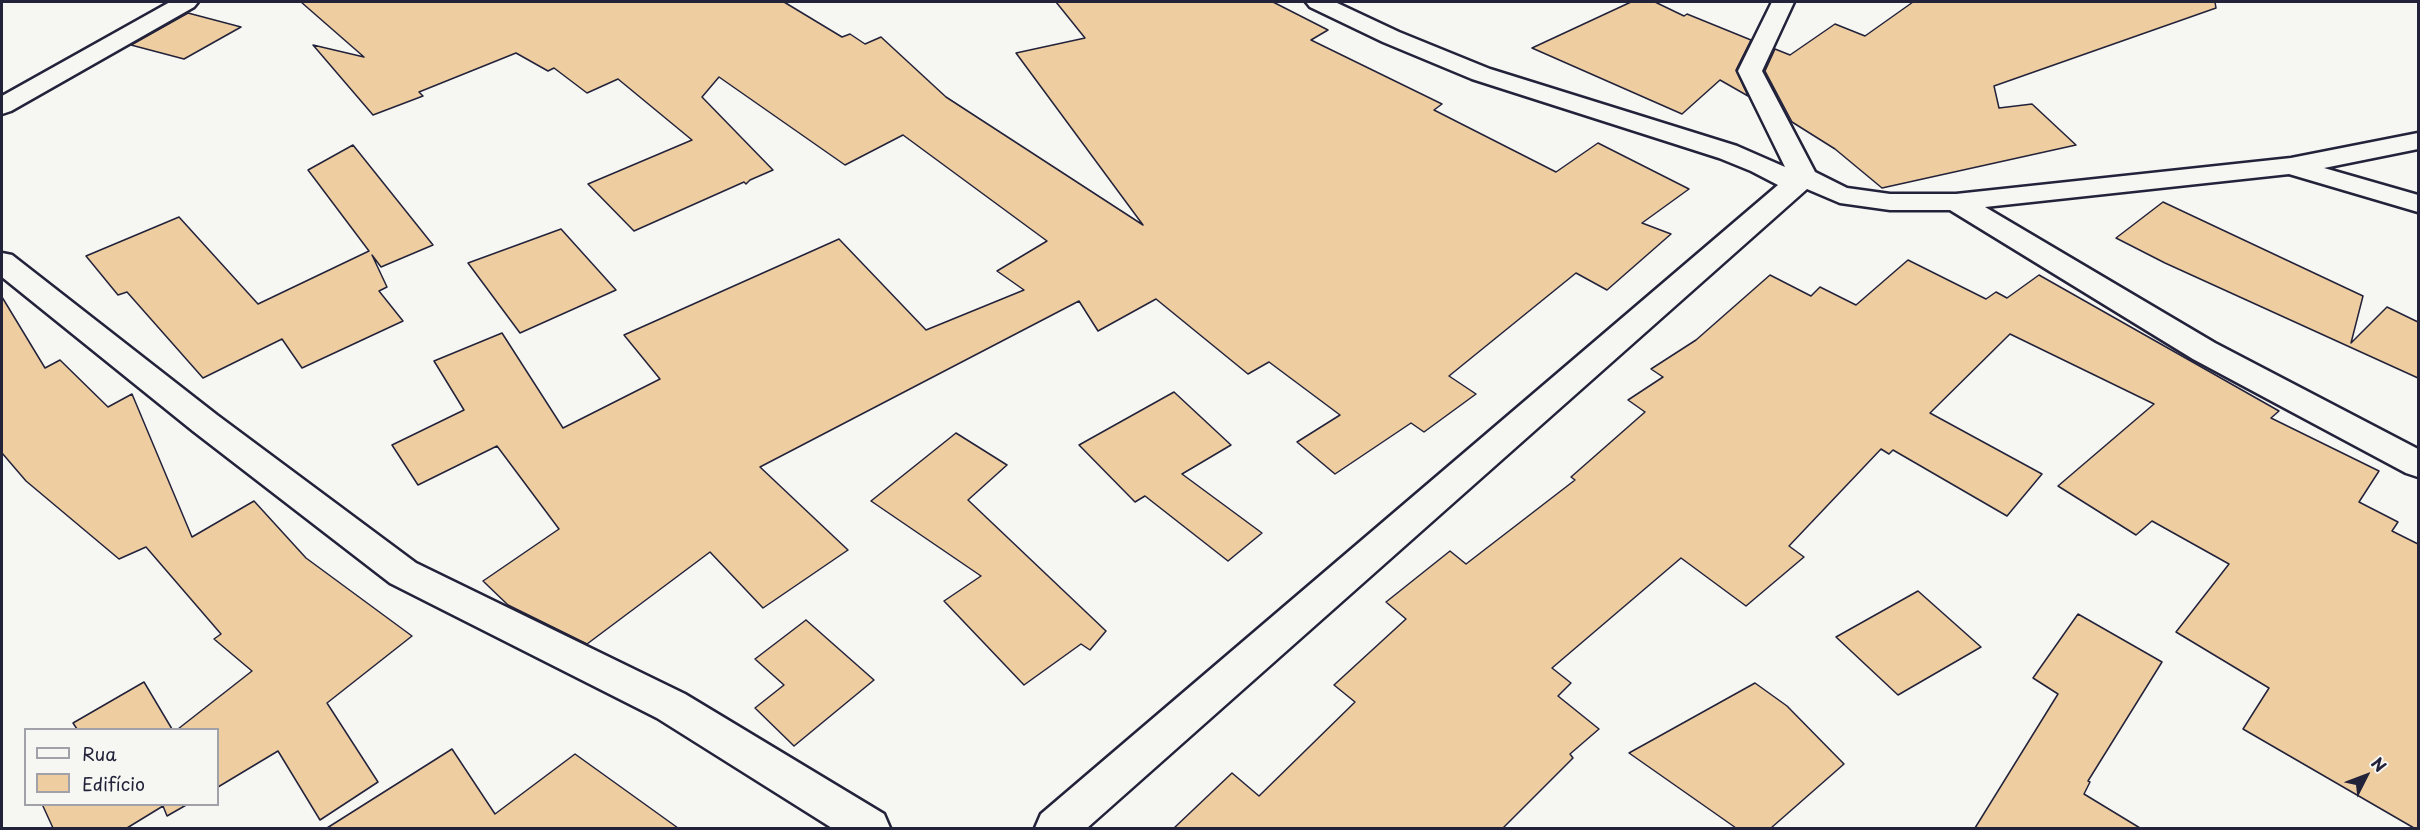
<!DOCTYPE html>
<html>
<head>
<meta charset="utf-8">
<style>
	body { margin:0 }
	#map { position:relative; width:2420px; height:830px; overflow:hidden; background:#f6f6f2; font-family:"Playpen Sans",sans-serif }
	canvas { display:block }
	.frame { position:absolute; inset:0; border:3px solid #22223b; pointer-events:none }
	.legend { position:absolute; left:24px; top:728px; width:195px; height:78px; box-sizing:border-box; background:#f6f6f2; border:2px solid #a1a1a9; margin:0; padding:8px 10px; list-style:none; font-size:18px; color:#22223b }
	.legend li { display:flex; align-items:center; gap:12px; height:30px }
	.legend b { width:30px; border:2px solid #a1a1a9 }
	.north { position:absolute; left:2336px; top:746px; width:60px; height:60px; -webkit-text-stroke:4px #f6f6f2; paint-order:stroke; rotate:48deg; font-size:16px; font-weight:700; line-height:24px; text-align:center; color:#22223b }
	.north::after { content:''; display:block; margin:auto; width:21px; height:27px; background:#22223b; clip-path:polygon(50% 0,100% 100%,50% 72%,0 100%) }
</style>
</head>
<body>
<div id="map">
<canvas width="2420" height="830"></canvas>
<div class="frame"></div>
<ul class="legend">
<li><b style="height:8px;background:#f6f6f2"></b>Rua</li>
<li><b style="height:16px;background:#eecda0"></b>Edifício</li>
</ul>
<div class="north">N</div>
</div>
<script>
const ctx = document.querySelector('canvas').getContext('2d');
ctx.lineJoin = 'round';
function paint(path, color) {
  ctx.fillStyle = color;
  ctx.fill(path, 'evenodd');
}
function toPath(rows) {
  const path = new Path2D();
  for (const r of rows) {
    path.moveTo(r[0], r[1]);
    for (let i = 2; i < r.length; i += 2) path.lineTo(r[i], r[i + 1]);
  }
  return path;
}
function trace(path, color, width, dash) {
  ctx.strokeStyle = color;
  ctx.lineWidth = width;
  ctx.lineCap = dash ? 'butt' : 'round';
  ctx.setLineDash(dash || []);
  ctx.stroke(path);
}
const building = toPath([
	[301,2,784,2,842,37,850,34,865,44,881,37,946,97,1143,225,1016,53,1085,38,1056,2,1273,2,1328,30,1311,40,1442,104,1434,110,1556,172,1598,143,1689,189,1642,223,1671,234,1607,290,1576,273,1449,376,1476,394,1424,432,1411,423,1335,474,1297,442,1340,415,1269,362,1248,374,1156,299,1098,331,1079,301,760,467,848,550,763,608,710,552,587,644,508,605,483,581,559,529,497,446,418,485,392,445,464,410,434,361,502,333,563,428,660,379,624,335,839,239,926,330,1024,290,997,271,1047,241,903,135,845,165,719,77,702,97,773,170,750,180,746,184,744,182,634,231,588,184,692,140,618,79,587,93,554,68,548,71,516,53,419,92,423,96,373,115,313,45,364,57,301,2],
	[1631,2,1655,2,1684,16,1687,14,1751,40,1736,70,1748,96,1720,80,1682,114,1532,48,1631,2],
	[1913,2,2215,2,2216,8,1994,86,1999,108,2032,104,2076,145,1882,188,1835,149,1792,122,1765,71,1775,49,1790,55,1835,24,1865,36,1913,2],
	[188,13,241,27,184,59,131,45,188,13],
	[353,145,433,245,381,267,372,255,387,287,379,291,403,321,302,368,282,339,203,378,127,292,118,295,86,256,179,217,258,304,369,251,308,170,353,145],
	[2163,202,2363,296,2351,343,2387,307,2418,322,2418,378,2165,263,2116,238,2163,202],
	[561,229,616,290,520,333,468,263,561,229],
	[1908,260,1986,299,1996,292,2007,298,2039,275,2279,411,2271,418,2379,471,2359,502,2398,522,2392,531,2418,544,2418,828,2414,828,2243,729,2269,688,2176,632,2229,564,2152,521,2136,535,2058,486,2154,404,2010,334,1930,413,2042,474,2007,516,1893,450,1889,454,1881,449,1789,546,1804,557,1746,606,1681,558,1552,668,1571,683,1558,696,1599,729,1570,754,1573,758,1503,828,1174,828,1232,773,1259,796,1355,702,1334,685,1406,619,1386,602,1450,551,1466,564,1575,480,1571,477,1645,412,1628,400,1663,377,1651,369,1696,340,1770,275,1811,296,1820,287,1856,305,1908,260],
	[2,297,45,368,60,360,108,407,132,394,192,537,254,501,306,558,412,636,327,703,378,782,320,820,278,751,218,787,218,729,178,729,252,671,214,639,221,634,146,547,119,559,26,481,2,453,2,297],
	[1174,392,1231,445,1182,474,1262,533,1228,561,1145,496,1135,502,1079,445,1174,392],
	[956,433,1007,465,968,500,1106,631,1090,650,1081,644,1024,685,944,601,981,576,871,501,956,433],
	[1918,591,1981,647,1898,695,1836,637,1918,591],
	[2078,614,2162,662,2088,781,2090,782,2084,794,2140,828,1975,828,2058,694,2033,678,2078,614],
	[806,620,874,680,794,746,755,708,784,685,755,659,806,620],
	[144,682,172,729,77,729,73,723,144,682],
	[1755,683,1787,706,1844,764,1771,828,1736,828,1629,753,1755,683],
	[452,749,495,814,575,754,678,828,327,828,452,749],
	[42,804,188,804,167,816,163,806,127,828,53,828,42,804]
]);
const minor = toPath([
	[170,2,198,2,194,7,11,111,2,114,2,96,170,2],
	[1306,2,1335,2,1399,32,1490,69,1737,146,1785,167,1738,71,1772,2,1794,2,1762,71,1815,172,1847,188,1890,194,1956,194,2291,158,2418,133,2418,149,2324,168,2418,195,2418,212,2289,174,1985,207,2215,343,2418,449,2418,477,2406,473,2193,359,1950,210,1890,210,1840,203,1807,189,1087,828,1035,828,1041,814,1778,185,1751,171,1719,158,1472,79,1383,42,1310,7,1306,2],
	[2,253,12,255,217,415,416,563,685,694,884,814,890,828,832,828,657,718,390,583,193,431,2,277,2,253]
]);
paint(building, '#eecda0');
trace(building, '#22223b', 1.5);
trace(minor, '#22223b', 5);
paint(minor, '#f6f6f2');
</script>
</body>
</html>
